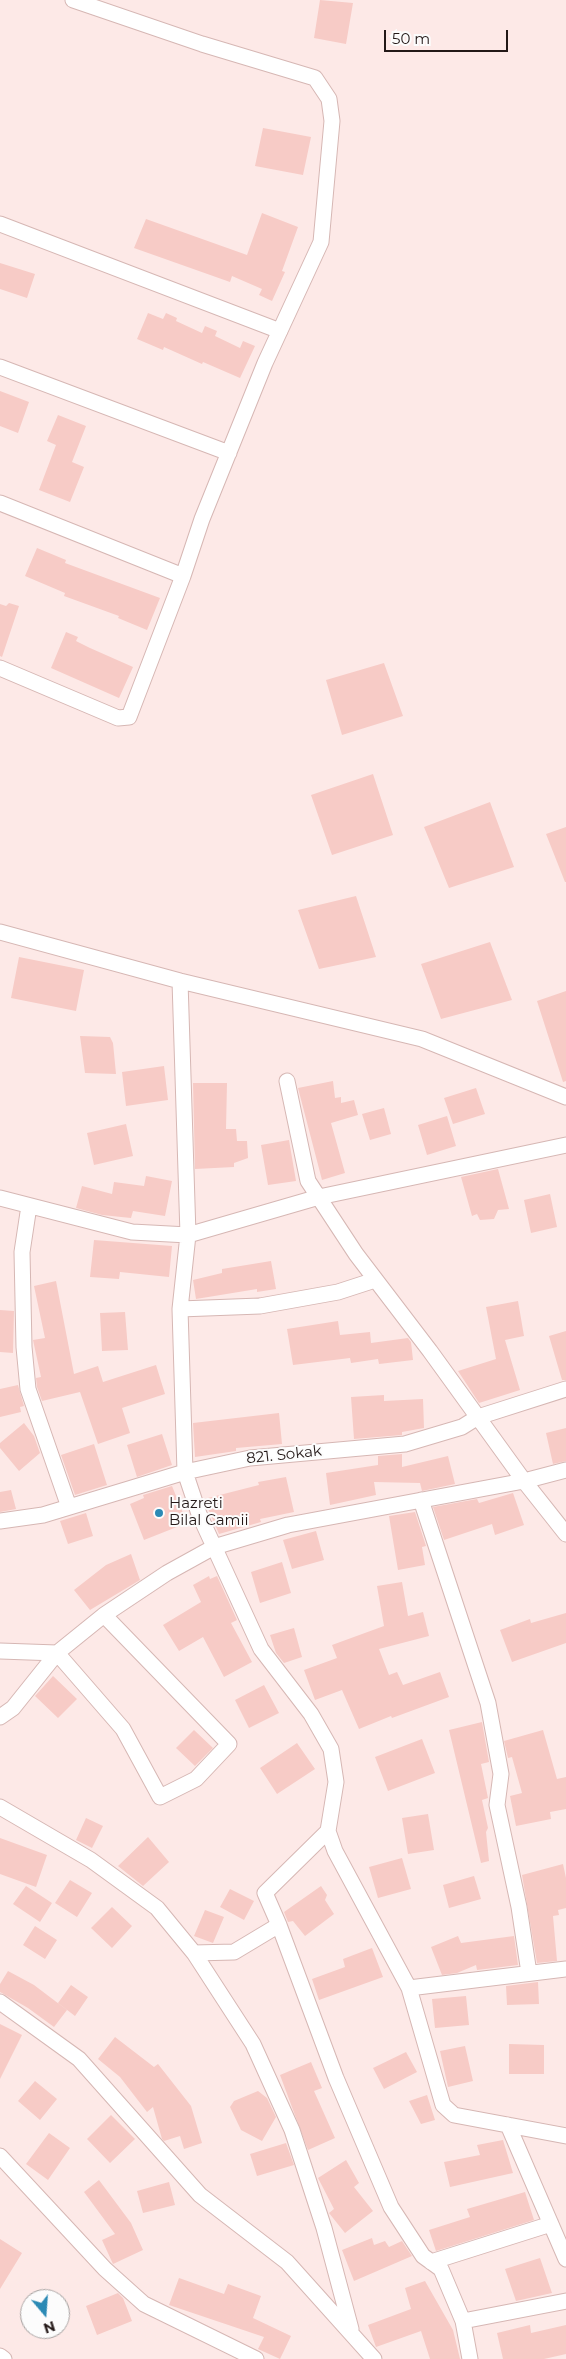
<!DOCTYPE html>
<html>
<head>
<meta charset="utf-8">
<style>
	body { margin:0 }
	#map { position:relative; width:566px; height:2359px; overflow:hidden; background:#fde9e7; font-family:Montserrat,sans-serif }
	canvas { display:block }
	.north { position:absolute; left:20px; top:2289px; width:50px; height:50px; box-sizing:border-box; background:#fcfcfc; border:1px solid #a5a1a0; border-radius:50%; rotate:162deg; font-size:14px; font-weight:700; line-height:20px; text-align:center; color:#231817 }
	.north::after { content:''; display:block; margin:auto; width:18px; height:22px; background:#2b8ab5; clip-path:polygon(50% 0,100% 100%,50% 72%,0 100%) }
	.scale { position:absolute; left:384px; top:30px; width:124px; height:22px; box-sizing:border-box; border:2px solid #231817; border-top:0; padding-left:6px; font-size:15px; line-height:18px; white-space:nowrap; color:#231817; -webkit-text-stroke:4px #fcfcfc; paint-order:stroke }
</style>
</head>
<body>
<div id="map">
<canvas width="566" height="2359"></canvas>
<div class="north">N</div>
<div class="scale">50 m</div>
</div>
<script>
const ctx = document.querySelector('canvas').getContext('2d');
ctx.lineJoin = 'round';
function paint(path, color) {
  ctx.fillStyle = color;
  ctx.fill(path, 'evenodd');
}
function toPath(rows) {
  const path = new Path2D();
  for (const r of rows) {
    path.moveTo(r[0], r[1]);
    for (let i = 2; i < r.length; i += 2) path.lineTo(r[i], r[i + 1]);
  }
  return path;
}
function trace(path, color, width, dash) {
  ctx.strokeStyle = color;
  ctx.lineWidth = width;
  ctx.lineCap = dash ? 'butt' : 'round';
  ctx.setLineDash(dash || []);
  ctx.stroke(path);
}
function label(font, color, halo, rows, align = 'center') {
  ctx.font = font + ' Montserrat,sans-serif';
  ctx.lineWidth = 4;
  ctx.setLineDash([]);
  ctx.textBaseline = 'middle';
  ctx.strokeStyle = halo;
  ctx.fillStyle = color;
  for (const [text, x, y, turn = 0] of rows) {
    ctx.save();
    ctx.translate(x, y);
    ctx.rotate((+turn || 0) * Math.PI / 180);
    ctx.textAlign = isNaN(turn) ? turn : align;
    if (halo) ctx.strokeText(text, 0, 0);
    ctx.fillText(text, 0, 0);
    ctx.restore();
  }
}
const building = toPath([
	[320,0,353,3,346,44,314,38],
	[263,128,311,137,303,175,255,166],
	[262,213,298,227,282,271,285,272,272,301,259,295,262,289,232,276,230,282,134,248,146,219,247,255],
	[0,263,35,274,27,298,0,289],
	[148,313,163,319,166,313,177,318,176,321,202,333,205,326,217,331,215,336,240,348,243,341,255,346,240,378,203,362,202,364,164,347,163,350,137,339],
	[0,391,29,402,18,433,0,426],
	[58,415,86,426,72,462,84,467,70,502,39,490,56,445,47,441],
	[37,548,66,560,65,563,160,598,147,630,118,618,119,616,64,596,65,593,25,576],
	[9,603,19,606,2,657,0,656,0,604,6,606],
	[66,632,78,637,76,641,90,648,133,667,119,698,51,668],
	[384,663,403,716,342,735,326,680],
	[373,774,393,835,332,855,311,795],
	[490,802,514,867,449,888,424,827],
	[566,827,566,882,565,882,546,834],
	[356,896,376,957,319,969,298,910],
	[490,942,512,1000,441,1019,421,964],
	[19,957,84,970,76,1011,11,998],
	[566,991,566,1081,563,1082,537,1001],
	[80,1036,110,1037,113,1043,116,1074,85,1073],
	[164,1066,168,1100,126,1106,122,1072],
	[333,1081,335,1098,341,1097,341,1103,354,1100,358,1115,331,1123,345,1173,322,1180,298,1088],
	[193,1083,227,1083,226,1129,236,1129,237,1141,247,1141,248,1158,234,1163,234,1167,195,1169],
	[476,1088,485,1114,453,1124,444,1098],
	[384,1108,391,1134,370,1140,362,1114],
	[447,1116,456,1146,427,1155,418,1125],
	[126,1124,133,1156,94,1165,87,1133],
	[289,1140,296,1181,268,1185,261,1145],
	[498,1169,509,1209,498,1210,494,1219,480,1220,477,1214,472,1216,461,1177],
	[146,1176,172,1181,165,1216,133,1211,131,1218,102,1215,76,1208,82,1186,112,1194,114,1182,144,1186],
	[550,1194,557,1227,531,1233,524,1200],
	[94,1240,172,1246,169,1277,120,1272,119,1279,90,1277],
	[271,1261,276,1289,257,1292,257,1289,196,1299,193,1280,222,1273,222,1269],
	[56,1281,74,1374,98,1366,103,1382,156,1365,165,1394,122,1408,130,1433,98,1444,80,1392,42,1401,37,1387,36,1378,41,1377,33,1340,45,1338,34,1286],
	[518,1301,524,1336,505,1340,520,1390,479,1403,458,1371,496,1359,486,1307],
	[0,1310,14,1311,13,1353,0,1352],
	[125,1312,128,1350,102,1351,100,1313],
	[338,1321,340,1335,370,1332,371,1343,408,1338,411,1342,413,1360,379,1364,378,1359,351,1363,350,1358,293,1365,287,1329],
	[566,1331,566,1380,562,1380,549,1336],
	[18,1385,24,1406,20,1407,21,1412,0,1417,0,1389],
	[384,1395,384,1401,423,1399,424,1428,402,1432,402,1435,354,1439,351,1397],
	[279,1413,282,1444,236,1448,236,1451,195,1457,193,1423],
	[24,1423,34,1436,40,1453,19,1471,0,1448,0,1443],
	[566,1428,566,1461,553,1464,546,1433],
	[162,1434,172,1465,137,1477,127,1445],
	[94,1444,107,1485,75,1495,61,1455],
	[402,1454,402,1467,448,1456,455,1484,422,1491,420,1483,374,1482,376,1495,330,1505,326,1473,378,1465,378,1456],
	[286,1477,294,1512,260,1519,261,1522,219,1534,204,1499,259,1485,258,1482],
	[172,1486,187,1523,144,1540,130,1504,144,1498,143,1495],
	[11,1490,16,1509,0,1512,0,1492],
	[513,1493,524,1525,495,1535,492,1524,444,1540,433,1507,477,1499,479,1503],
	[415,1512,426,1546,422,1547,425,1565,398,1570,389,1516],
	[86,1513,93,1536,68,1544,60,1521],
	[316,1531,324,1560,292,1569,283,1540],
	[131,1554,140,1580,90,1610,74,1590,106,1565],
	[282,1562,291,1593,260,1603,251,1572],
	[209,1576,210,1579,217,1576,237,1620,231,1623,252,1662,224,1677,203,1637,179,1651,163,1625,201,1602,193,1585],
	[402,1582,408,1616,423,1612,429,1636,379,1649,389,1675,397,1672,403,1685,440,1672,449,1697,392,1718,391,1716,359,1729,342,1690,315,1700,304,1670,337,1658,332,1645,384,1626,377,1586],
	[566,1613,566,1643,512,1662,500,1630,530,1619,531,1623],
	[294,1628,302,1657,284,1663,276,1653,270,1635],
	[53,1676,77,1699,58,1718,35,1696],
	[264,1685,279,1713,249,1728,235,1700],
	[482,1722,489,1762,481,1764,488,1798,482,1800,488,1828,486,1832,489,1861,481,1863,449,1730],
	[194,1730,213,1748,195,1766,176,1748],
	[543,1730,557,1779,566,1777,566,1809,550,1812,551,1819,516,1826,510,1796,522,1793,512,1757,508,1758,504,1741],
	[422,1739,435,1773,388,1791,375,1757],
	[297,1743,315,1769,277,1794,260,1768],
	[428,1814,434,1850,408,1854,402,1818],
	[86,1818,103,1826,92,1848,76,1840],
	[148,1837,169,1862,143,1886,118,1866],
	[0,1838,47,1855,36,1887,0,1874],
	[402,1858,411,1889,378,1898,369,1867],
	[563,1864,566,1878,566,1908,558,1910,559,1915,553,1916,557,1961,537,1963,522,1875],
	[474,1876,481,1899,449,1908,443,1885],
	[70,1880,92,1893,77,1917,55,1903],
	[26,1886,52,1903,40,1922,13,1904],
	[321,1886,327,1895,325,1900,334,1914,305,1936,293,1921,288,1922,284,1912],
	[230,1889,254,1901,244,1920,220,1907],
	[112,1907,132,1926,112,1948,91,1928],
	[205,1910,224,1917,213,1943,194,1936],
	[35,1926,57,1940,45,1959,23,1945],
	[458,1936,461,1943,514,1936,518,1965,477,1970,476,1965,457,1973,442,1975,431,1947],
	[372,1948,383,1977,319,2000,312,1979,345,1967,343,1959],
	[8,1971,34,1985,67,2010,54,2027,28,2008,0,1992,0,1984],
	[538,1982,539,2004,507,2005,506,1986],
	[71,1985,88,1997,75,2016,58,2003],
	[466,1996,469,2025,435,2028,432,1999],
	[0,2024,22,2035,0,2079],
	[115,2037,154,2067,158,2064,191,2106,202,2143,184,2149,180,2136,164,2141,162,2139,153,2107,147,2112,120,2077,98,2059],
	[509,2044,544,2045,544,2074,509,2074],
	[465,2046,473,2081,448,2087,440,2051],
	[406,2052,417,2072,384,2089,373,2068],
	[311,2062,322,2088,314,2091,335,2138,308,2150,280,2075],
	[35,2081,57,2099,40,2120,18,2101],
	[258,2091,267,2098,276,2117,262,2141,241,2130,230,2107,234,2101],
	[427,2095,435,2120,421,2124,409,2101],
	[111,2115,135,2139,110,2163,87,2139],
	[49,2133,70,2148,48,2180,26,2164],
	[503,2140,513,2173,450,2187,444,2162,480,2155,477,2145],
	[286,2143,294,2165,257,2176,250,2154],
	[346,2160,359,2183,354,2187,373,2211,345,2233,329,2213,334,2209,318,2178],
	[99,2180,131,2223,143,2250,113,2264,102,2240,115,2234,84,2192],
	[169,2182,175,2205,143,2213,137,2191],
	[525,2192,534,2220,436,2251,429,2230,470,2217,467,2209],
	[372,2238,374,2245,385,2241,389,2247,402,2241,412,2256,354,2281,342,2250],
	[0,2239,22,2253,0,2289],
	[540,2258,552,2293,516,2301,505,2269],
	[179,2278,224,2294,228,2284,261,2296,253,2318,291,2336,280,2359,258,2349,264,2337,169,2305],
	[425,2281,453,2330,460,2359,430,2359,421,2331,376,2347,368,2325,411,2309,405,2288],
	[118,2293,123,2298,132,2321,97,2335,86,2306],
	[530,2325,531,2333,566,2325,566,2354,544,2359,503,2359,497,2333]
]);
const minor = toPath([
	[0,224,280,331],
	[0,367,229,453],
	[0,503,183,576],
	[0,668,118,718,129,717,183,576,202,519,265,363,321,242,332,121,329,99,315,78,202,44,73,0],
	[0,932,180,981,422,1039,566,1097],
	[180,981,188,1235,180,1309,185,1472,199,1514,261,1649,311,1714,331,1749,336,1782,328,1831,335,1851,409,1988,443,2105,454,2115,566,2136],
	[287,1081,308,1181,356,1254,430,1351,524,1481,566,1534],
	[0,1198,132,1232,188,1235,319,1197,566,1145],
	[29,1206,22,1252,24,1347,28,1389,69,1507],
	[180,1309,260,1306,338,1292,375,1280],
	[421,1500,488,1703,501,1774,497,1805,519,1907,529,1973],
	[0,1521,43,1515,185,1472,250,1458,405,1444,462,1427,478,1417,566,1389],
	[0,1651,57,1653,123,1729,160,1797,196,1779,229,1744,104,1615],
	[0,1717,13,1708,57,1653,104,1615,167,1573,214,1547,288,1525,524,1481,566,1470],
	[0,1807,91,1860,157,1908,194,1953,234,1952,279,1925],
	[328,1831,265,1893,279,1925,336,2078,391,2207,423,2256,441,2269,463,2321,470,2359],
	[194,1953,253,2044,292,2130,324,2228,351,2329],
	[409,1988,566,1969],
	[0,2002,79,2059,200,2195,287,2262,374,2359],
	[508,2125,566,2259],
	[0,2156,105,2269,144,2304,256,2359],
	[431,2262,551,2224],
	[463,2321,566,2301],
	[0,2356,4,2359]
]);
const markers = [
	[159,1513,5,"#2b8ab5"]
];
const streetNames = [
	["821. Sokak",284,1455,-6]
];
const poiNames = [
	["Hazreti",169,1504],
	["Bilal Camii",169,1521]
];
paint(building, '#f7cbc6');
trace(minor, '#d6b7b4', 17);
trace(minor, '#fff', 15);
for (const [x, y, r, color] of markers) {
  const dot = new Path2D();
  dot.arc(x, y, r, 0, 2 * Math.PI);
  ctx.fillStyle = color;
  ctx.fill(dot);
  trace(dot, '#fcfcfc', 2);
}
label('15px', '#231817', '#fcfcfc', streetNames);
label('15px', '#231817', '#fcfcfc', poiNames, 'left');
</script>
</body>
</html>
